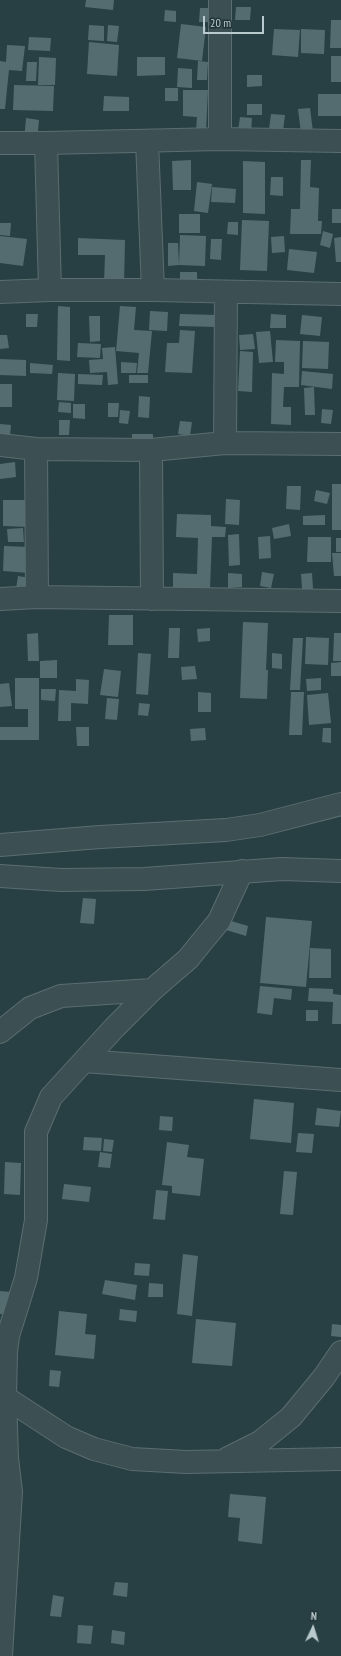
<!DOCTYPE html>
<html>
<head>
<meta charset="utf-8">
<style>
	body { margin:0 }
	#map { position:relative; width:341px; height:1656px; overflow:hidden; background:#284043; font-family:"PT Sans Narrow",sans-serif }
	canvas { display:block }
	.north { position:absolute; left:293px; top:1608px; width:40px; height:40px; -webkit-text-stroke:3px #213538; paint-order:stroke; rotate:4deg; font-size:11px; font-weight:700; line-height:16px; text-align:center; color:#bac9cc }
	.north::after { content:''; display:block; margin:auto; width:14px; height:18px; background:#bac9cc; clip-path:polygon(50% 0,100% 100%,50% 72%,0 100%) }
	.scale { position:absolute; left:203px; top:16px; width:61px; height:18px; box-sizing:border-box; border:2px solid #bac9cc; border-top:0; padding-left:5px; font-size:12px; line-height:14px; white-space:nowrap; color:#bac9cc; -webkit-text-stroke:3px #213538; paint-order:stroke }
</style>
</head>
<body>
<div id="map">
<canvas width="341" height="1656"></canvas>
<div class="north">N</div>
<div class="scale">20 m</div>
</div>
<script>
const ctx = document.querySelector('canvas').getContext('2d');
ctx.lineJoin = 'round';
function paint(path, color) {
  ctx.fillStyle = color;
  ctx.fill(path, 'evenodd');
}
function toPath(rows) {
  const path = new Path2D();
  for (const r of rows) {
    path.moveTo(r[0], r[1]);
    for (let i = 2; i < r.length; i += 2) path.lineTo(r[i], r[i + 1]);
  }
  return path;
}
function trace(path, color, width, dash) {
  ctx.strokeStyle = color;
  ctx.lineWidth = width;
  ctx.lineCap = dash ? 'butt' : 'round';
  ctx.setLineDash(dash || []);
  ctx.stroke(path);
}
const building = toPath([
	[86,0,114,0,113,10,85,7],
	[236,7,251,7,250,20,235,20],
	[200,8,215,8,214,22,199,22],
	[165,10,176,11,176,22,164,21],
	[331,20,341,20,341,48,330,48],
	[181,24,206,27,202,61,177,58],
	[89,25,104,26,104,41,88,40],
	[108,25,119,26,117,42,107,41],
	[274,29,300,30,298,57,272,55],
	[301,29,325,30,324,54,301,53],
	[29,37,51,38,50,51,28,50],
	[89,42,119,45,117,76,87,74],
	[7,45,25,46,22,71,9,70,5,109,0,109,0,61,6,62],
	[331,56,341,56,341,82,331,82],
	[39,57,56,58,55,85,38,85],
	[137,57,165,57,165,75,137,76],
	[198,61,208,62,207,80,197,80],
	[27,62,37,62,36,81,26,81],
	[178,68,192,69,192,88,177,87],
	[247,75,262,75,262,86,247,87],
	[14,85,54,86,53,111,13,110],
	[165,88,178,88,178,101,165,101],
	[183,90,208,90,206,131,196,131,197,117,183,116],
	[318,94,341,94,341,116,318,116],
	[104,96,129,97,129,111,103,111],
	[247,104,262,104,262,115,247,115],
	[310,108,313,132,301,133,298,109],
	[271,114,285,115,283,131,269,129],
	[240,117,252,118,251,133,238,131],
	[26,118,39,120,37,142,24,141],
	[191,160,191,190,173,190,172,161],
	[301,160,311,160,310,187,319,188,318,221,322,221,321,234,290,234,291,209,300,209],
	[243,161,265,162,265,214,243,213],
	[271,177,283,177,283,196,270,195],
	[197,182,212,184,208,213,194,211],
	[212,187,236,189,235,203,211,202],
	[332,209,341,209,341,223,332,223],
	[179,214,200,214,200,233,179,233],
	[242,220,269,221,267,271,240,270],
	[228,222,238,222,238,235,227,234],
	[0,223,11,223,10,236,0,235],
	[323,231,333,234,330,248,320,245],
	[180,235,206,236,205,266,179,265],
	[0,236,27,239,23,266,0,263],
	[284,236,285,252,272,253,271,237],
	[341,237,341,262,336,262,334,238],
	[78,238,125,240,124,284,104,283,105,255,78,255],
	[211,239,222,239,221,260,210,259],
	[168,243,178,243,179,265,168,266],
	[289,249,317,252,314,273,287,270],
	[180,272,197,272,197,282,180,282],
	[58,306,70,307,70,361,57,360],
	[120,306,136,307,134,330,152,331,148,373,137,373,139,353,116,351],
	[150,311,168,312,167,331,149,330],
	[26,314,38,314,37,327,26,327],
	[180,314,218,315,217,327,179,326],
	[271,314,286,315,286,328,270,328],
	[302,315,322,317,320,336,300,334],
	[89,316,100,316,100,341,90,342],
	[180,330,195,331,192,373,165,372,167,343,179,343],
	[270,331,273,362,259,363,256,332],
	[253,334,255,349,240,350,239,335],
	[0,335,7,335,9,348,0,349],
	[276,340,300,341,299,387,284,387,283,407,291,407,291,425,271,424,272,373,284,374,284,362,275,362],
	[303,341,329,342,328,369,302,368],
	[78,343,101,344,100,358,77,357],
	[115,347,118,384,108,385,107,372,90,373,89,360,103,359,102,348],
	[240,351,253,352,252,392,238,391],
	[0,359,26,360,26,376,0,375],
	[121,362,137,363,136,373,121,373],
	[30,363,53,365,52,374,30,373],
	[302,371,333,374,332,389,301,385],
	[58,373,75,374,74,401,57,400],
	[78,374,103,375,102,385,78,384],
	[129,375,148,375,148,383,129,383],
	[0,384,12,384,12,407,0,407],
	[314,387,315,415,305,415,304,388],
	[139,396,150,397,149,418,138,417],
	[59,402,71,403,71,413,58,412],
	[108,403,119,403,118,417,108,417],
	[73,404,85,404,85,419,73,418],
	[322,409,333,410,331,424,321,423],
	[120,410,130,411,128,424,119,423],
	[59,420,70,420,69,435,59,435],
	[180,421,192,422,190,436,178,434],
	[0,424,11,425,10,437,0,436],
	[132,434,153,434,153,446,132,447],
	[15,462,16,477,0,479,0,464],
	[332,484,341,484,341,530,332,530],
	[287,486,301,486,300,510,286,509],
	[316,490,330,493,327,504,314,501],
	[226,499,240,500,239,525,225,524],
	[3,500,29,500,28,527,3,526],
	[177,514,211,515,211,526,226,527,225,537,212,537,210,589,173,588,173,573,197,574,198,538,176,537],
	[325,515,325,525,303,525,303,516],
	[289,524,291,536,274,539,272,528],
	[23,528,24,542,8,542,7,529],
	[239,534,240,565,229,566,228,535],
	[270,536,271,558,259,559,258,537],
	[308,537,331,537,331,562,307,562],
	[336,538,341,538,341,552,336,552],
	[4,546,30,547,29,573,3,571],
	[332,553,341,553,341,576,334,576],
	[262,572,274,574,271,588,260,586],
	[228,573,242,574,242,587,228,588],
	[312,573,313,589,302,589,301,574],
	[18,576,30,578,28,591,16,589],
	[109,615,133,615,133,645,108,645],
	[243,622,268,623,266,670,268,670,267,699,240,698],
	[169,628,180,628,179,658,168,658],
	[210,628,210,641,198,642,197,629],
	[38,633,39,661,28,661,27,634],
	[334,633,341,633,341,661,333,661],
	[306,637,329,638,328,665,305,664],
	[293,638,303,638,300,690,290,690],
	[138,653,151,654,148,695,136,694],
	[272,653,282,654,282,669,272,668],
	[57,660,57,678,40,678,40,661],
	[341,662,341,676,331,676,331,663],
	[195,666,197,679,182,680,181,667],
	[104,669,121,671,118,697,100,695],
	[15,678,39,678,39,740,0,740,0,727,28,727,28,709,15,709],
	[321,678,321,690,307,691,306,679],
	[76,679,89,680,88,704,71,703,71,721,58,721,59,690,76,691],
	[9,683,12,706,0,707,0,684],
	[41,689,56,689,55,701,41,700],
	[198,692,211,693,211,712,198,712],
	[291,692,304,692,302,735,289,735],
	[328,693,331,723,309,725,307,695],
	[107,698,119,699,117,720,105,719],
	[139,703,150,704,148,716,138,715],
	[76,727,89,727,89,746,77,746],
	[205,728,206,740,191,741,190,729],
	[323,728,331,728,331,743,322,742],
	[83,898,96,899,94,924,80,923],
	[266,917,312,921,306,987,260,983],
	[228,920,248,926,246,936,226,930],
	[310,948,331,949,331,978,309,978],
	[260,986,292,989,291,1000,274,998,272,1015,257,1013],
	[309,988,333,989,333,994,341,995,341,1024,332,1024,333,1002,308,1001],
	[306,1010,318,1010,318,1021,306,1021],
	[254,1099,294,1103,291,1143,250,1139],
	[317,1108,341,1111,339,1127,315,1125],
	[160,1116,173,1117,172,1131,159,1130],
	[298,1133,314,1134,312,1153,296,1152],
	[84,1137,102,1138,101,1151,83,1150],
	[104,1139,114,1140,112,1152,103,1151],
	[167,1142,189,1145,187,1157,204,1159,200,1196,172,1193,172,1186,162,1185],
	[100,1152,112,1154,110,1168,98,1167],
	[5,1162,21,1163,20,1195,4,1194],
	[284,1171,297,1172,293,1215,280,1214],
	[64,1184,91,1187,89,1202,62,1199],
	[156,1190,168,1191,165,1220,153,1219],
	[183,1254,198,1256,192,1316,177,1314],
	[135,1263,150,1264,149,1276,134,1275],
	[105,1280,137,1285,135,1300,102,1294],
	[149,1283,163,1284,163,1297,148,1297],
	[0,1291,11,1292,10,1314,0,1314],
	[120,1309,137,1311,136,1322,119,1320],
	[59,1311,87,1314,85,1334,96,1335,94,1359,55,1355],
	[196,1319,236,1323,232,1366,192,1363],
	[332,1324,341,1325,341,1337,331,1336],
	[50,1370,61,1371,59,1387,49,1386],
	[230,1494,266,1497,262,1544,238,1541,240,1518,228,1517],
	[115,1582,128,1583,127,1597,113,1595],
	[53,1595,64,1597,61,1617,50,1616],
	[78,1625,93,1626,91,1644,77,1643],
	[112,1630,125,1632,124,1645,111,1643]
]);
const street = toPath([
	[220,0,220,139],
	[147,141,153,290],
	[0,143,46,143,220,139,341,141],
	[46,143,50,290],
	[0,292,50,290,153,290,341,294],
	[225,443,226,293],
	[0,445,36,449,151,450,225,443,341,444],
	[36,449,37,597],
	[151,450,152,599],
	[0,599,37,597,341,601],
	[0,845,100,837,226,830,260,825,341,804],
	[0,876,61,880,144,879,282,869,341,871],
	[0,1032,30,1008,61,996,152,990],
	[84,1061,341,1080],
	[0,1394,66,1437,94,1449,132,1459,186,1462,341,1459],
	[228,1458,260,1442,291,1417,324,1377,341,1352],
	[1,1656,11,1492,7,1458,5,1396,6,1352,8,1336,26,1278,36,1220,36,1132,51,1097,115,1027,152,990,188,959,205,938,219,921,242,871]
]);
paint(building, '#546c70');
trace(street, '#5b6d70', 24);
trace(street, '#3c5053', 22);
</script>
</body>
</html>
